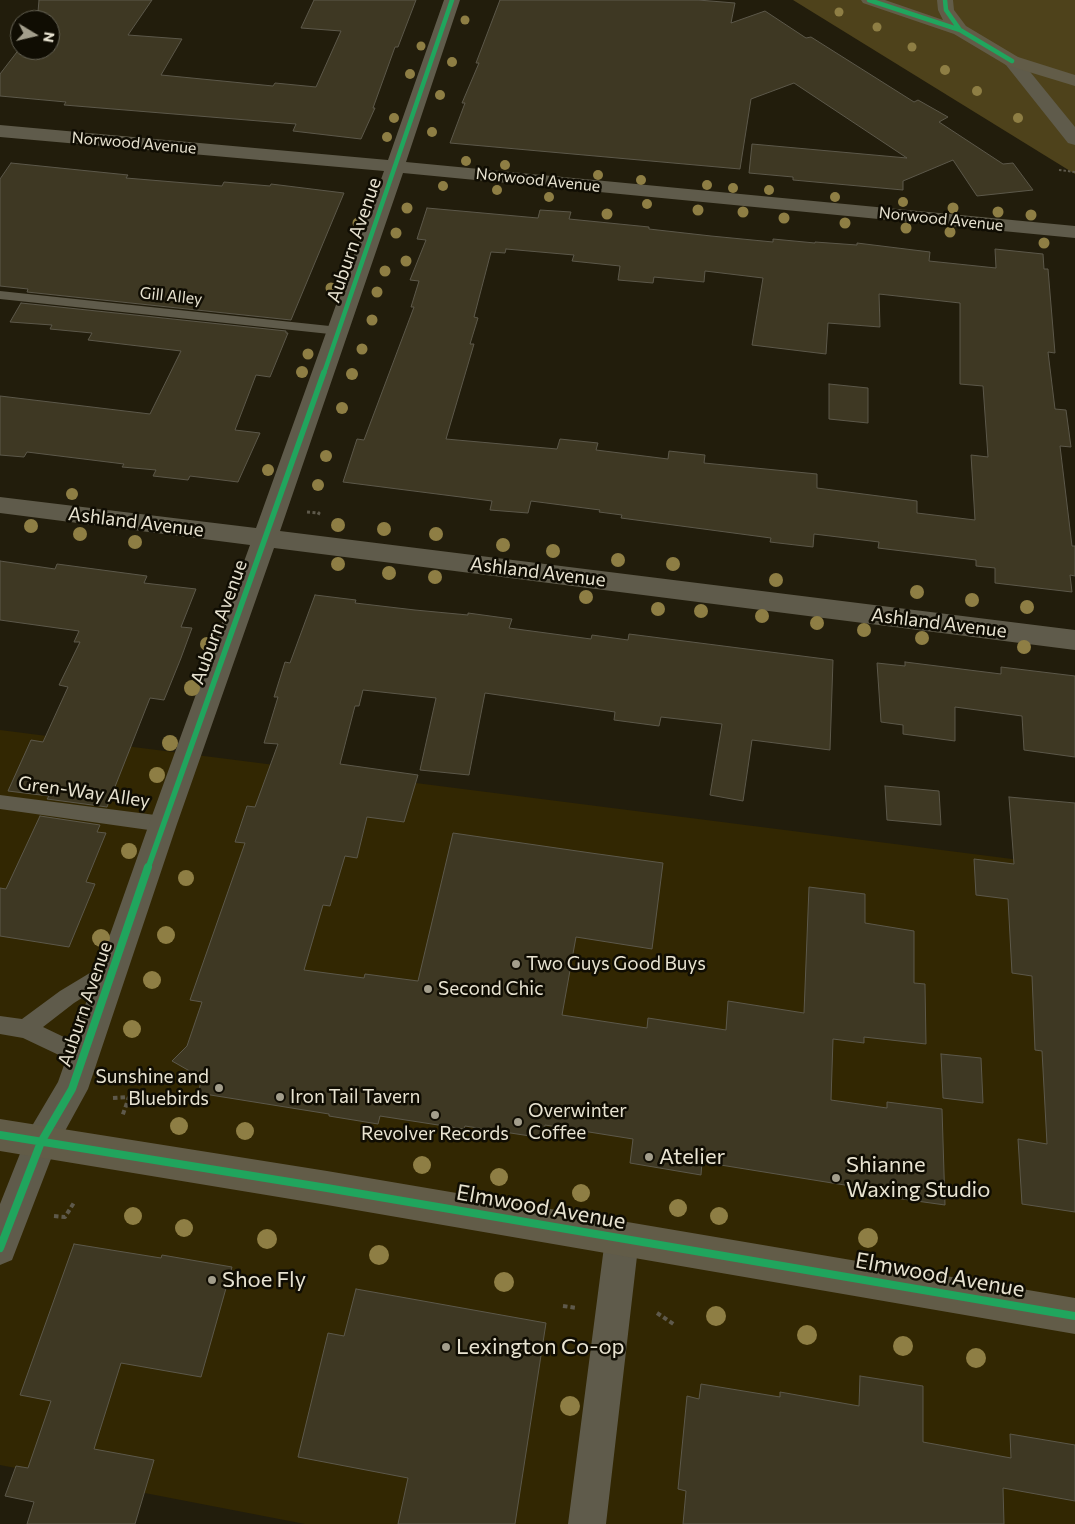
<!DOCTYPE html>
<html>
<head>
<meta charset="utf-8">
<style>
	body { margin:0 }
	#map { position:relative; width:1075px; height:1524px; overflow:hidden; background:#221d0c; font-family:Commissioner,sans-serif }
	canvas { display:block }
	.north { position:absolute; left:10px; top:10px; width:50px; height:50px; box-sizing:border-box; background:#100d03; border:1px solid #666355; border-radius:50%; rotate:99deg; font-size:14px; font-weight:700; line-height:20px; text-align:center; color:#e8e3d1 }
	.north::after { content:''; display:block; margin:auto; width:18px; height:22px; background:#a39e8c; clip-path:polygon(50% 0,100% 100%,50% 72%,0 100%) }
</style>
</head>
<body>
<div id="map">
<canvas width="1075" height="1524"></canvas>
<div class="north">N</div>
</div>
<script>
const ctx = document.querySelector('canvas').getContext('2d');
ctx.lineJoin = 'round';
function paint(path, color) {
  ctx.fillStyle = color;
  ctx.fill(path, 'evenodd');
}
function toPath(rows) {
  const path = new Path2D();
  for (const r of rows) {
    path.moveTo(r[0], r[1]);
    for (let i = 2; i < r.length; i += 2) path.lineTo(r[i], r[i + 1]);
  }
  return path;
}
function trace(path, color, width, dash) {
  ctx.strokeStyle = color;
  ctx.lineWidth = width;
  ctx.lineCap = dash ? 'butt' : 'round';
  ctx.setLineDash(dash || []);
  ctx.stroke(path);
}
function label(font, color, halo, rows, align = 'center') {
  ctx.font = font + ' Commissioner,sans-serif';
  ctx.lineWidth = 5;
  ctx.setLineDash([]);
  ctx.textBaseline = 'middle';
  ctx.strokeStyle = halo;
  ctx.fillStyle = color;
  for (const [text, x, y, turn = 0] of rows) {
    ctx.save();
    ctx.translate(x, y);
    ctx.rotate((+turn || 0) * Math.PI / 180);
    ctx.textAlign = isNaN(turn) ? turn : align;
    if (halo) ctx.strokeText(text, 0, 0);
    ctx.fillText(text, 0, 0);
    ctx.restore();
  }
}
const built = toPath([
	[0,730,1075,867,1075,1524,305,1524,0,1465]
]);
const green = toPath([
	[793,0,1075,0,1075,174]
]);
const building = toPath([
	[39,0,152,0,128,35,182,39,161,75,273,86,275,83,316,87,341,31,301,28,314,0,416,0,398,47,395,47,373,108,375,108,361,139,293,131,296,124,64,105,66,102,0,96,0,74,20,48,20,50,50,50,50,20,32,20,38,12,39,0],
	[500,0,698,0,735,3,731,23,765,11,806,38,811,37,914,102,918,100,948,117,939,122,1003,164,1013,163,1033,190,977,196,953,160,903,181,903,190,793,180,793,177,749,173,752,144,907,158,794,83,751,99,740,169,450,143,465,103,462,103,479,63,476,63,500,0],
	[11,163,128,175,126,178,222,186,224,182,270,186,271,184,344,193,291,320,27,292,28,289,0,286,0,179,11,163],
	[427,208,538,218,540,210,571,212,569,219,649,227,649,229,711,236,773,242,773,239,815,243,815,242,857,245,857,243,930,252,929,261,996,268,995,249,1043,254,1044,269,1048,269,1055,353,1048,352,1055,409,1066,410,1071,447,1060,446,1072,546,1075,546,1075,576,1070,575,1072,592,995,583,995,568,976,566,976,560,878,548,879,542,814,534,813,547,770,542,771,538,621,518,622,515,599,512,600,510,531,501,528,513,490,510,492,501,343,482,357,439,364,440,414,307,411,307,419,281,410,280,426,240,417,239,427,208],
	[506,249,574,255,572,261,620,266,618,280,653,283,654,277,704,282,705,271,763,278,752,345,826,354,828,323,880,327,879,294,960,303,960,384,983,386,988,457,971,455,975,520,917,513,917,501,817,488,817,474,704,463,705,455,669,451,668,459,596,450,598,443,560,439,557,449,446,439,474,344,470,344,478,318,474,317,491,252,505,253,506,249],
	[21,303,286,331,286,333,288,333,270,377,256,375,235,430,260,433,238,482,190,476,188,480,153,476,156,470,122,467,124,464,27,452,24,457,0,455,0,396,150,414,181,351,88,340,92,333,50,329,52,325,10,322,21,303],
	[829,384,868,388,868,423,829,419,829,384],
	[0,561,55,569,57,564,147,576,144,583,196,589,181,627,192,628,181,658,164,700,150,698,107,807,47,799,49,796,8,791,31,740,43,742,68,687,59,685,80,642,74,642,79,631,0,620,0,561],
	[315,595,356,600,355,603,415,610,468,615,468,613,512,619,509,628,591,639,592,635,628,640,629,634,833,660,830,750,752,740,743,801,710,795,722,724,661,717,659,726,614,720,615,712,485,693,469,775,420,770,436,698,363,690,359,706,355,706,340,764,418,775,404,822,367,817,357,858,345,856,330,906,323,905,304,970,364,978,365,974,418,981,453,833,591,853,663,863,652,949,576,937,562,1015,647,1028,648,1018,726,1030,728,1001,804,1013,809,887,865,894,865,923,914,931,914,983,925,984,926,1044,864,1037,864,1043,833,1039,831,1100,887,1108,887,1102,942,1109,945,1205,888,1197,888,1192,702,1162,701,1175,630,1163,633,1139,545,1125,543,1138,465,1126,464,1129,380,1116,378,1124,329,1116,329,1114,198,1093,202,1078,172,1061,187,1046,202,1002,190,1000,245,843,235,842,247,806,255,807,278,744,264,743,278,697,274,697,285,662,290,663,315,595],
	[905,662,1001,674,1001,667,1075,676,1075,757,1024,750,1022,716,955,707,955,741,903,734,903,725,881,722,877,663,905,666,905,662],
	[885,786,939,791,941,825,887,820,885,786],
	[1009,797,1075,803,1075,1212,1022,1204,1018,1139,1047,1144,1042,1051,1035,1050,1032,976,1012,973,1008,899,976,895,974,859,1014,864,1009,797],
	[40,816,100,825,97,832,106,833,86,882,95,884,69,947,0,936,0,888,6,889,40,816],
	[941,1054,981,1058,983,1103,943,1098,941,1054],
	[74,1244,161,1258,162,1255,232,1267,201,1377,121,1363,94,1449,154,1460,135,1524,27,1524,34,1502,5,1496,16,1466,28,1468,51,1401,20,1395,74,1244],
	[356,1289,546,1323,515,1524,398,1524,408,1478,298,1457,328,1333,344,1336,356,1289],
	[860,1376,923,1386,923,1442,1011,1458,1010,1434,1075,1445,1075,1501,1003,1488,1004,1524,683,1524,686,1491,678,1489,687,1396,699,1399,701,1384,780,1397,780,1392,859,1406,860,1376]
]);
const pathFar2 = toPath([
	[1059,170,1075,172]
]);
const pathFar1 = toPath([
	[307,512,319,513,317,517]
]);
const path = toPath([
	[113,1098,129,1097,122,1117],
	[54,1216,65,1217,75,1201],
	[563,1306,577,1308],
	[657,1313,675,1325]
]);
const lane = toPath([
	[0,291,339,327,344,328,346,331,344,334,339,335,0,299,0,291],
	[0,795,163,816,169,819,172,824,169,829,163,832,0,809,0,795],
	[113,959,120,962,123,968,120,974,74,1003,43,1027,89,1049,92,1056,89,1063,82,1066,23,1038,0,1034,0,1016,22,1019,60,991,113,959]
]);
const street = toPath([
	[444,0,460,0,406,162,1075,226,1075,238,403,173,280,531,1075,630,1075,650,274,548,177,824,88,1089,54,1151,12,1260,0,1265,0,1204,29,1131,58,1082,149,824,250,545,0,513,0,497,256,528,384,171,0,137,0,125,388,160,444,0],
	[1012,56,1018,57,1075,127,1075,145,1068,143,1006,65,1003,61,1006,57,1012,56],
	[622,1222,634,1227,639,1239,606,1524,568,1524,605,1239,610,1227,622,1222]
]);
const secondary = toPath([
	[861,0,885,0,943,20,938,10,937,0,953,0,954,10,966,26,1018,57,1075,75,1075,86,1006,65,954,34,863,3,861,0],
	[0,1119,327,1171,1075,1298,1075,1334,327,1205,0,1151,0,1119]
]);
const cyclewayFar2 = toPath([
	[869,0,960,30],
	[945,0,946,10,960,30,1012,61],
	[324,373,452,0]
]);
const cyclewayFar1 = toPath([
	[148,868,324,372]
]);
const cycleway = toPath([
	[0,1135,327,1188,1075,1316],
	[0,1248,41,1142,72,1089,148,867]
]);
const trees = [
	[839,12,4.5],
	[465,20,4.5],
	[877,27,4.5],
	[421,46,4.5],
	[912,47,4.5],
	[452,62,5],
	[945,70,5],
	[410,74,5],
	[977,91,5],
	[440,95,5],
	[394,118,5],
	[1018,118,5],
	[432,132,5],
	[387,137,5],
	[466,161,5],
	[505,165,5],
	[598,175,5],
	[641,180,5],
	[707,185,5],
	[443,186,5],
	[733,188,5],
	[497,190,5],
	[769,190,5],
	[549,197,5],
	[835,197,5],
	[903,202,5],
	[647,204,5],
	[407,208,5.5],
	[953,208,5.5],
	[698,210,5.5],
	[743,212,5.5],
	[998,212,5.5],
	[607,214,5.5],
	[1031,215,5.5],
	[784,218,5.5],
	[358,223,5.5],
	[845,223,5.5],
	[906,228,5.5],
	[950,232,5.5],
	[396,233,5.5],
	[1044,243,5.5],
	[406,261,5.5],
	[385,271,5.5],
	[331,288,5.5],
	[377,292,5.5],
	[372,320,5.5],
	[362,349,5.5],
	[308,354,5.5],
	[302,372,6],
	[352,374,6],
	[342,408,6],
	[326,456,6],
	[268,470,6],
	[318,485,6],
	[72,494,6],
	[338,525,7],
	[31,526,7],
	[384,529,7],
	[80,534,7],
	[436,534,7],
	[135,542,7],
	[503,545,7],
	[553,551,7],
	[618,560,7],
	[338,564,7],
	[673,564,7],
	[389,573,7],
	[435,577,7],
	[776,580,7],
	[917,592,7],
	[586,597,7],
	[972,600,7],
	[1027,607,7],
	[658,609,7],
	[701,611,7],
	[762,616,7],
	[817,623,7],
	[864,630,7],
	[922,638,7],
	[207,644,7],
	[1024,647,7],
	[192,688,8],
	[170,743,8],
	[157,775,8],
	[129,851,8],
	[186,878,8],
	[166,935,9],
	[101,938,9],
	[152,980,9],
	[132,1029,9],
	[179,1126,9],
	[245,1131,9],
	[422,1165,9],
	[499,1177,9],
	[581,1193,9],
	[678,1208,9],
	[133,1216,9],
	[719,1216,9],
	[184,1228,9],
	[868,1238,10],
	[267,1239,10],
	[379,1255,10],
	[504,1282,10],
	[716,1316,10],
	[807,1335,10],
	[903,1346,10],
	[976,1358,10],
	[570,1406,10]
];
const markers = [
	[516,964,5,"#a39e8c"],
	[428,989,5,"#a39e8c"],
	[219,1088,5,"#a39e8c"],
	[280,1097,5,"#a39e8c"],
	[435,1115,5,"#a39e8c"],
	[518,1122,5,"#a39e8c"],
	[649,1157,5,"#a39e8c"],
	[836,1178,5,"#a39e8c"],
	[212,1280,5,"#a39e8c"],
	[446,1347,5,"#a39e8c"]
];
const farStreetnames = [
	["Norwood Avenue",134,143,5],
	["Norwood Avenue",538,180,6],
	["Norwood Avenue",941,219,6],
	["Gill Alley",171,296,6]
];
const streetNames = [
	["Auburn Avenue",354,240,-71],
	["Ashland Avenue",136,522,7],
	["Ashland Avenue",538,572,7],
	["Auburn Avenue",219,622,-70],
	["Ashland Avenue",939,623,7],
	["Gren-Way Alley",84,792,8],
	["Auburn Avenue",85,1004,-71]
];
const poiNames = [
	["Two Guys Good Buys",526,964],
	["Second Chic",438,989],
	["Sunshine and",209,1077,"right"],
	["Bluebirds",209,1099,"right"],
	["Iron Tail Tavern",290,1097],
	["Overwinter",528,1111],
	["Coffee",528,1133],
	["Revolver Records",435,1134,"center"]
];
const nearPoinames = [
	["Atelier",659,1157],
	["Shianne",846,1165],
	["Waxing Studio",846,1190],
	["Shoe Fly",222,1280],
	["Lexington Co-op",456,1347]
];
const nearStreetnames = [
	["Elmwood Avenue",541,1207,10],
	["Elmwood Avenue",940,1275,10]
];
paint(built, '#322702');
paint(green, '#4e421b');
paint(building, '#3e3823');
trace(building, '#5c584a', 1);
trace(pathFar2, '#5e594b', 2, [2.5, 2]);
trace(pathFar1, '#5e594b', 3, [3, 2.5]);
trace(path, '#5e594b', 4, [4.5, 3]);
paint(lane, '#5f5b4b');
paint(street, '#5f5b4b');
paint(secondary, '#625c48');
trace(cyclewayFar2, '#20a55d', 4.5);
trace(cyclewayFar1, '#20a55d', 5.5);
trace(cycleway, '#20a55d', 8);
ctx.fillStyle = '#8e7e44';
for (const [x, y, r] of trees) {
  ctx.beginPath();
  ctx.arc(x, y, r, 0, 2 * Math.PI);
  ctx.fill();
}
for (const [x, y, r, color] of markers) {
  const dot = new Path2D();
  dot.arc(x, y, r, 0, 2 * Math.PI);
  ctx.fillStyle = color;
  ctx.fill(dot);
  trace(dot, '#100d03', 2);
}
label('16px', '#e8e3d1', '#100d03', farStreetnames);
label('19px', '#e8e3d1', '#100d03', streetNames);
label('19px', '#e8e3d1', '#100d03', poiNames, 'left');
label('22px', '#e8e3d1', '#100d03', nearPoinames, 'left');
label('22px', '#e8e3d1', '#100d03', nearStreetnames);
</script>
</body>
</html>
